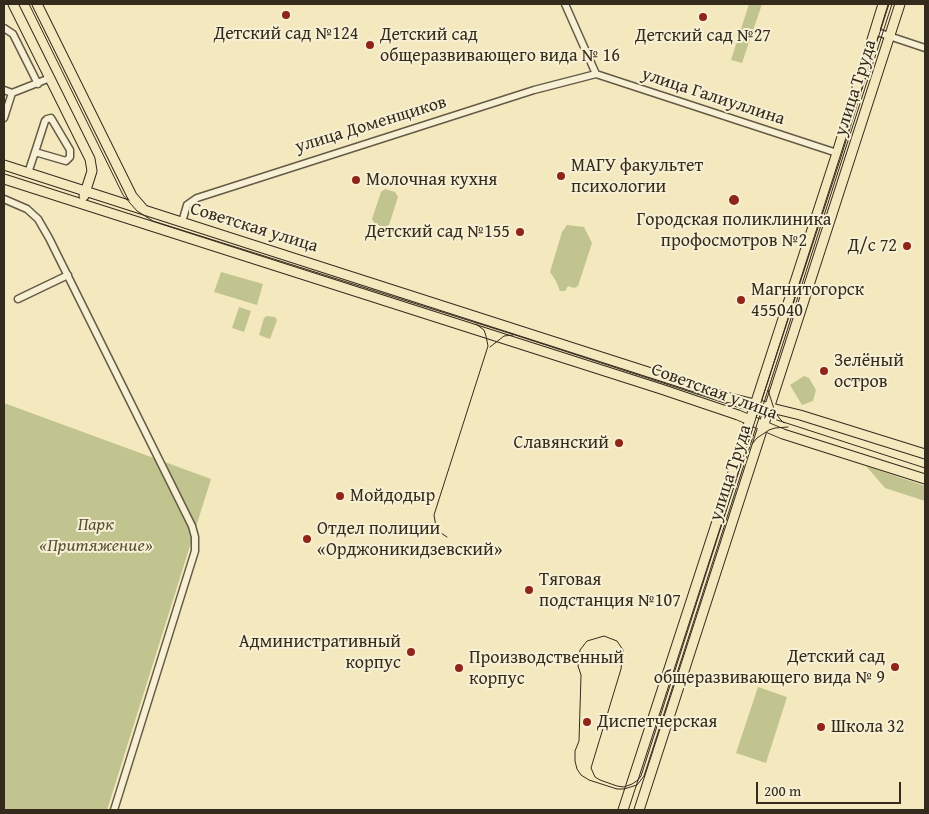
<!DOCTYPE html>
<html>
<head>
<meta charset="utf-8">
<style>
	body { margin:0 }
	#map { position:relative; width:929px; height:814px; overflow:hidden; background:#f4e8bf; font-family:"Gentium Book Plus",serif }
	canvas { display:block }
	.frame { position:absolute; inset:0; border:5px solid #352b1c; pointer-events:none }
	.scale { position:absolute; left:756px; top:782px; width:145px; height:22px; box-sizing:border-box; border:2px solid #352b1c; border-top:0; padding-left:6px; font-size:15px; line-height:18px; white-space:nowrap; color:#352b1c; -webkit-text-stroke:4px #f8f0d5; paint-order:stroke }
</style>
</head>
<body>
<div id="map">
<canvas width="929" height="814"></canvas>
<div class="frame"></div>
<div class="scale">200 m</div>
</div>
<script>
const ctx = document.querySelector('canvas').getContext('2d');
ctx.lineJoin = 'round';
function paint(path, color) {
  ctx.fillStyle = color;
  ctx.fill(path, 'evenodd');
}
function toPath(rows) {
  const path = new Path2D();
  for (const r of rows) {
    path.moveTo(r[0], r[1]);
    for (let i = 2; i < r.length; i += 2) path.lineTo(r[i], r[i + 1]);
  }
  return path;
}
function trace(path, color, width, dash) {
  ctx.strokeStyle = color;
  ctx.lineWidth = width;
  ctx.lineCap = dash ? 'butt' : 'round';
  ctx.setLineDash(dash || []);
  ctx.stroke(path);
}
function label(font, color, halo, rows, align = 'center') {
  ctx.font = font + ' "Gentium Book Plus",serif';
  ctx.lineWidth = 4;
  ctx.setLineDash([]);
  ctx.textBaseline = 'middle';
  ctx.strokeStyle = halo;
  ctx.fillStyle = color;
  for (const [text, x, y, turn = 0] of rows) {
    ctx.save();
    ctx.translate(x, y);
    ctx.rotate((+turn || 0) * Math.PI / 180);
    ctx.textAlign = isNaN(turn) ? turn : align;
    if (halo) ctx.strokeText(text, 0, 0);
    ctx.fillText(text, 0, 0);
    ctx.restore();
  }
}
const green = toPath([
	[749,4,762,4,742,63,731,60],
	[385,189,395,192,398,197,389,225,384,227,375,224,372,219,381,192],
	[567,225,584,227,592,243,578,286,574,288,568,286,565,291,560,291,556,281,550,272,562,232],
	[221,272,263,284,257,305,214,292],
	[239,307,251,311,244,332,232,328],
	[267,316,275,317,277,320,270,339,259,335,264,318],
	[804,376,809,378,816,390,813,401,802,405,790,385],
	[4,403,211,479,107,810,4,810],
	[866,466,925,486,925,501,885,488],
	[758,687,787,697,766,763,736,753]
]);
const minor = toPath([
	[565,4,596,74,837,153],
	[4,28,13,34,38,84],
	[874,31,925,48],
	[4,90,12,93,50,78],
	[4,118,12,93],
	[28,173,35,152,45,121,47,119,51,118,70,150,70,157,66,161,35,152],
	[4,199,27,209,38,219,49,238,192,526,195,537,195,551,114,810],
	[182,222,187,205,197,198,534,90,596,74],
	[18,299,68,275]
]);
const major = toPath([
	[13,4,90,159,92,171,84,196],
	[37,4,132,196,144,210],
	[4,165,726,397,800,415,925,454],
	[4,179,661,389,738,415,783,434,925,479],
	[623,810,837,153,883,4],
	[639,810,900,4]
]);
const tram = toPath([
	[29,4,123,195,137,211,153,221,515,335,925,468],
	[889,4,641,776,638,780,632,784,624,787,617,786,600,780,595,777,591,768,621,669,623,650,617,641,604,636,587,641,580,650,578,666,581,675,579,741,575,751,575,761,577,769,581,775,589,780,617,789,624,789,637,785,644,776,892,4],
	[490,347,504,336,513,335],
	[768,390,775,412,780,419,784,423],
	[752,444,757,438,769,430,775,428,788,427],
	[447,537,438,531,436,527,434,515,488,346,486,336,484,330,476,324]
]);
const markers = [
	[286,15,5,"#8f2418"],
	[703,17,5,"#8f2418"],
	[370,45,5,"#8f2418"],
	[561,176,5,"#8f2418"],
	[356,180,5,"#8f2418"],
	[734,200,6,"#8f2418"],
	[520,232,5,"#8f2418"],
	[907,246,5,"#8f2418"],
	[741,300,5,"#8f2418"],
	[824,371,5,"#8f2418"],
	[619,443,5,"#8f2418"],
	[340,496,5,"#8f2418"],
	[307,539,5,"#8f2418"],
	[529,590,5,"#8f2418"],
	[411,652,5,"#8f2418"],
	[895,667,5,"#8f2418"],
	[459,668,5,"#8f2418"],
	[587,722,5,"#8f2418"],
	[821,727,5,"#8f2418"]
];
const poiNames = [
	["Детский сад №124",286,34,"center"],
	["Детский сад",380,35],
	["общеразвивающего вида № 16",380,56],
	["Детский сад №27",703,36,"center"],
	["МАГУ факультет",571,166],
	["психологии",571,187],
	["Молочная кухня",366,180],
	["Городская поликлиника",734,220,"center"],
	["профосмотров №2",734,241,"center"],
	["Детский сад №155",510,232,"right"],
	["Д/с 72",897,246,"right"],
	["Магнитогорск",751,290],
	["455040",751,311],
	["Зелёный",834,361],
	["остров",834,382],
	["Славянский",609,443,"right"],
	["Мойдодыр",350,496],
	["Отдел полиции",317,529],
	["«Орджоникидзевский»",317,550],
	["Тяговая",539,580],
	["подстанция №107",539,601],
	["Административный",401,642,"right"],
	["корпус",401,663,"right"],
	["Детский сад",885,657,"right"],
	["общеразвивающего вида № 9",885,678,"right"],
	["Производственный",469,658],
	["корпус",469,679],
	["Диспетчерская",597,722],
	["Школа 32",831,727]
];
const streetNames = [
	["улица Труда",856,88,-72],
	["улица Галиуллина",713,97,18],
	["улица Доменщиков",371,125,-17],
	["Советская улица",254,228,17],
	["Советская улица",714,392,20],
	["улица Труда",731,473,-72]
];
const parkNames = [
	["Парк",96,525],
	["«Притяжение»",96,546]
];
paint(green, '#c1c48e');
trace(minor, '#655a45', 9);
trace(major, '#352b1c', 11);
trace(minor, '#f8f0d5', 6);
trace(major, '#f4e8bf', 9);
trace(tram, '#352b1c', 1);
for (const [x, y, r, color] of markers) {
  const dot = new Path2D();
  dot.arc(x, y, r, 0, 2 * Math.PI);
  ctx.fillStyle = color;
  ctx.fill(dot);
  trace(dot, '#f8f0d5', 2);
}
label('18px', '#352b1c', '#f8f0d5', poiNames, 'left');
label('18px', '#352b1c', '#f8f0d5', streetNames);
label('italic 18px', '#585138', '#f8f0d5', parkNames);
</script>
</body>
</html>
